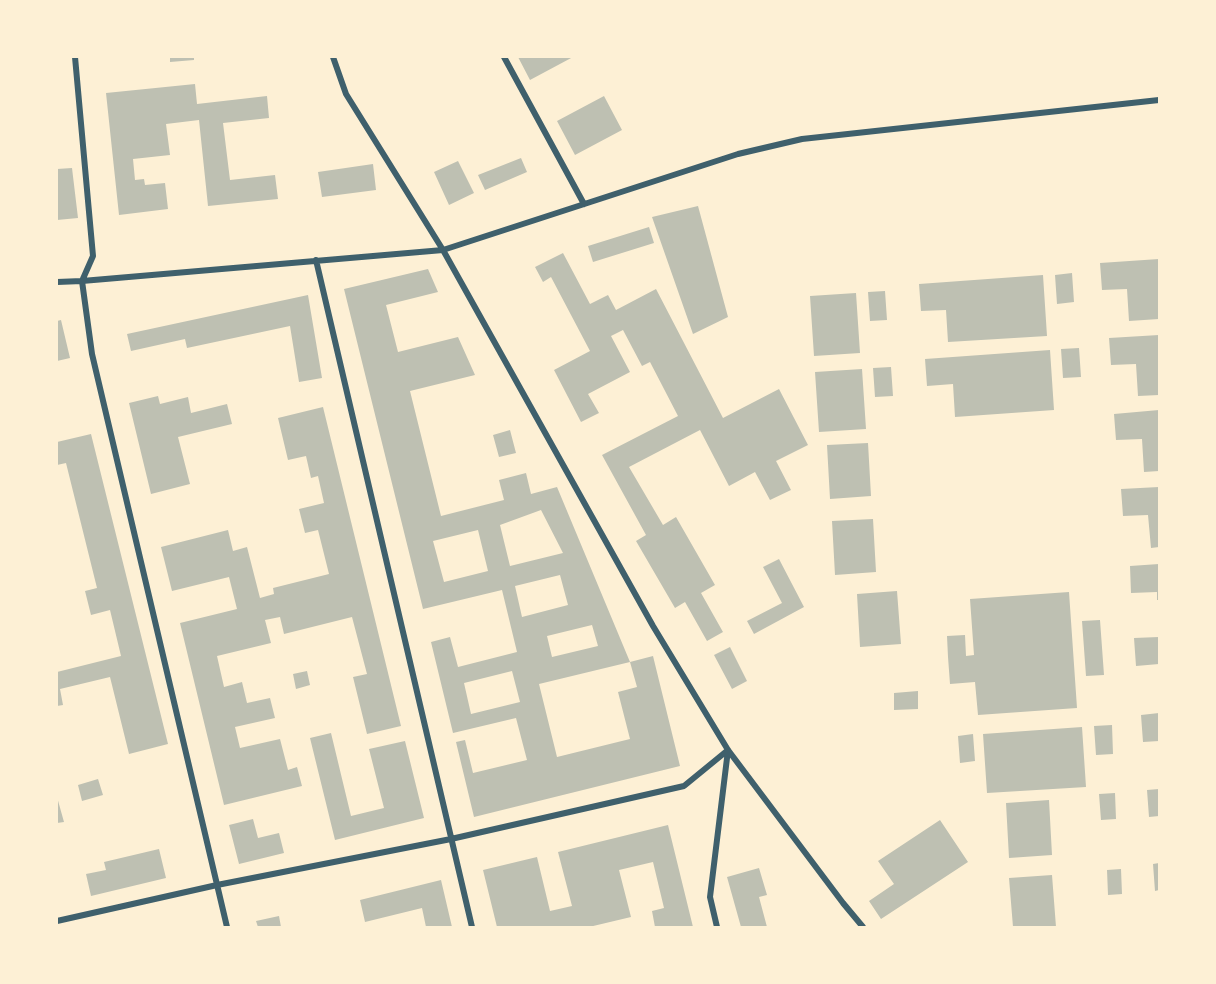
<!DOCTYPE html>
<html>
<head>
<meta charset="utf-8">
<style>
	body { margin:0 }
	#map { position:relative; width:1216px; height:984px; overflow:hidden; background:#fdf0d5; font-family:"Exo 2",sans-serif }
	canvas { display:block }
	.frame { position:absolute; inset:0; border:58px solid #fdf0d5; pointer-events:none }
</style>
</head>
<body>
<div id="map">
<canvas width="1216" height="984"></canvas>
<div class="frame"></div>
</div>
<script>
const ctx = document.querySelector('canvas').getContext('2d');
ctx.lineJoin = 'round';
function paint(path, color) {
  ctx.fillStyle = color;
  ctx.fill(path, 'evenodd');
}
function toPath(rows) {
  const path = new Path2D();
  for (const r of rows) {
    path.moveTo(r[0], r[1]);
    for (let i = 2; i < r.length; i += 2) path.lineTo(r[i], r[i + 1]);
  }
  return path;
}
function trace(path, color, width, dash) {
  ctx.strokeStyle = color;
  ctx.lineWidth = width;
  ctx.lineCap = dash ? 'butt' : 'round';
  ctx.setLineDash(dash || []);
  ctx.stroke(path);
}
const building = toPath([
	[170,57,194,57,194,60,170,62],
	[518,57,573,57,530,80],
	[195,84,197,104,267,96,269,118,223,123,230,180,275,175,278,199,208,206,199,120,166,124,170,155,133,159,135,180,144,179,145,185,165,183,168,209,119,215,106,93],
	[604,96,622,130,575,155,557,121],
	[521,158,527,172,485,190,478,175],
	[458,161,474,193,449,205,434,172],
	[373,164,376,190,322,197,318,172],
	[72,168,78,218,57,220,57,169],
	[698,206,728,317,693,334,652,217],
	[649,227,654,243,593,262,588,246],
	[563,253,590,304,608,295,616,310,656,289,723,418,779,389,808,445,776,461,791,490,770,500,755,472,729,486,700,430,629,467,663,525,676,517,715,585,701,593,723,632,707,641,685,602,675,608,636,541,646,535,602,455,678,416,650,362,642,366,623,330,611,336,630,372,588,394,599,413,581,422,554,370,590,351,551,277,543,282,535,267],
	[1159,259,1159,319,1129,321,1127,289,1102,290,1100,263],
	[428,269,438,292,386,305,398,352,458,337,475,375,410,391,441,516,504,500,499,480,526,473,531,494,557,487,630,662,539,684,557,757,630,739,618,692,637,687,630,662,653,656,680,766,474,817,456,742,465,740,473,773,527,760,516,718,453,733,431,642,450,637,458,667,517,652,502,590,423,609,344,289],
	[541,510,563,553,510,566,500,525],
	[478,530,488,571,444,582,433,541],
	[560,575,568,605,522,617,515,586],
	[592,625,598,646,552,657,547,636],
	[512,671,520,702,471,714,464,683],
	[1072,273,1074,302,1057,304,1055,275],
	[1043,275,1047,336,948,342,946,310,921,311,919,284],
	[885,291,887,320,870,321,868,292],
	[856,293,860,353,814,356,810,296],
	[308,295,322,378,299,382,290,326,187,348,185,339,131,351,127,334],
	[61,320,70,358,57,361,57,321],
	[1159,335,1159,395,1138,396,1136,364,1111,365,1109,338],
	[1079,348,1081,377,1063,378,1061,349],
	[1050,350,1054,410,955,417,953,384,927,386,925,359],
	[891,367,893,396,875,397,873,368],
	[862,369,866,429,819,432,815,372],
	[158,396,160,404,188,397,191,413,227,404,232,424,178,437,190,484,151,494,129,403],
	[323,407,401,726,367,734,353,677,367,674,352,617,284,634,280,617,265,620,271,643,217,656,224,687,242,682,247,703,270,698,275,718,235,727,240,748,280,739,288,770,297,767,302,786,224,805,180,623,237,609,229,577,172,591,161,547,228,530,233,551,247,547,260,598,274,594,273,588,329,574,318,530,305,533,299,509,324,503,318,476,311,478,306,456,288,460,278,418],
	[1159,410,1159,471,1144,472,1142,439,1116,440,1114,414],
	[510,430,516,453,499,457,493,435],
	[91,434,168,744,129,754,110,677,60,689,63,705,57,706,57,672,121,656,110,610,91,615,85,591,97,588,66,463,57,465,57,442],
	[868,443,871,496,830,499,827,445],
	[1159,487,1159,547,1151,548,1148,515,1123,516,1121,489],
	[873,519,876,572,835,575,832,521],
	[779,559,804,607,754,634,747,621,782,603,763,567],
	[1159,564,1159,600,1157,600,1157,592,1131,593,1130,566],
	[897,591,901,644,860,647,857,594],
	[1069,592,1077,708,978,715,975,682,950,684,948,657,947,636,965,635,966,656,974,655,970,599],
	[1100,620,1104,675,1086,676,1082,621],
	[1159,637,1159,664,1136,666,1134,638],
	[730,647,747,681,732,689,714,655],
	[307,671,310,685,296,689,293,674],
	[918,691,918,709,894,710,894,693],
	[1159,713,1159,741,1143,742,1141,715],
	[1112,725,1113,754,1096,755,1094,726],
	[1082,727,1086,787,987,793,983,734],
	[331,733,351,816,384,808,369,749,405,741,424,818,335,840,310,738],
	[973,734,975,761,960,763,958,736],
	[98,779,103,795,82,801,78,785],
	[1159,789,1159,816,1149,817,1147,790],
	[1115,793,1116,819,1101,820,1099,794],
	[57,797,64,822,57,823],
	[1049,800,1052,855,1009,858,1006,803],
	[253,819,258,838,279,833,284,853,239,864,229,825],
	[940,820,968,862,881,919,869,901,894,884,878,861],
	[668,825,693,927,655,927,652,911,664,908,653,862,619,870,631,917,589,927,497,927,483,870,537,857,550,911,572,906,558,852],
	[159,849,166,878,91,896,86,874,106,870,104,862],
	[1159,863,1159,890,1155,891,1153,864],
	[759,868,767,895,759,897,767,927,741,927,727,877],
	[1121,869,1122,894,1108,895,1107,870],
	[1052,875,1056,927,1013,927,1009,878],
	[441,880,452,927,426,927,422,908,365,922,360,900],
	[279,916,281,927,258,927,256,921]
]);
const minor = toPath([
	[75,57,93,256,82,281,92,354,227,927],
	[333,57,346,94,443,250,653,626,728,750,843,903,863,927],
	[504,57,584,204],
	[316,260,472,927],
	[57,282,82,281,443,250,738,154,802,139,1159,100],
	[57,921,217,885,451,839,684,786,728,750],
	[717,927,710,897,728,750]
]);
paint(building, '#bec0b2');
trace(minor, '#3f606c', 6);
</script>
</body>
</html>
